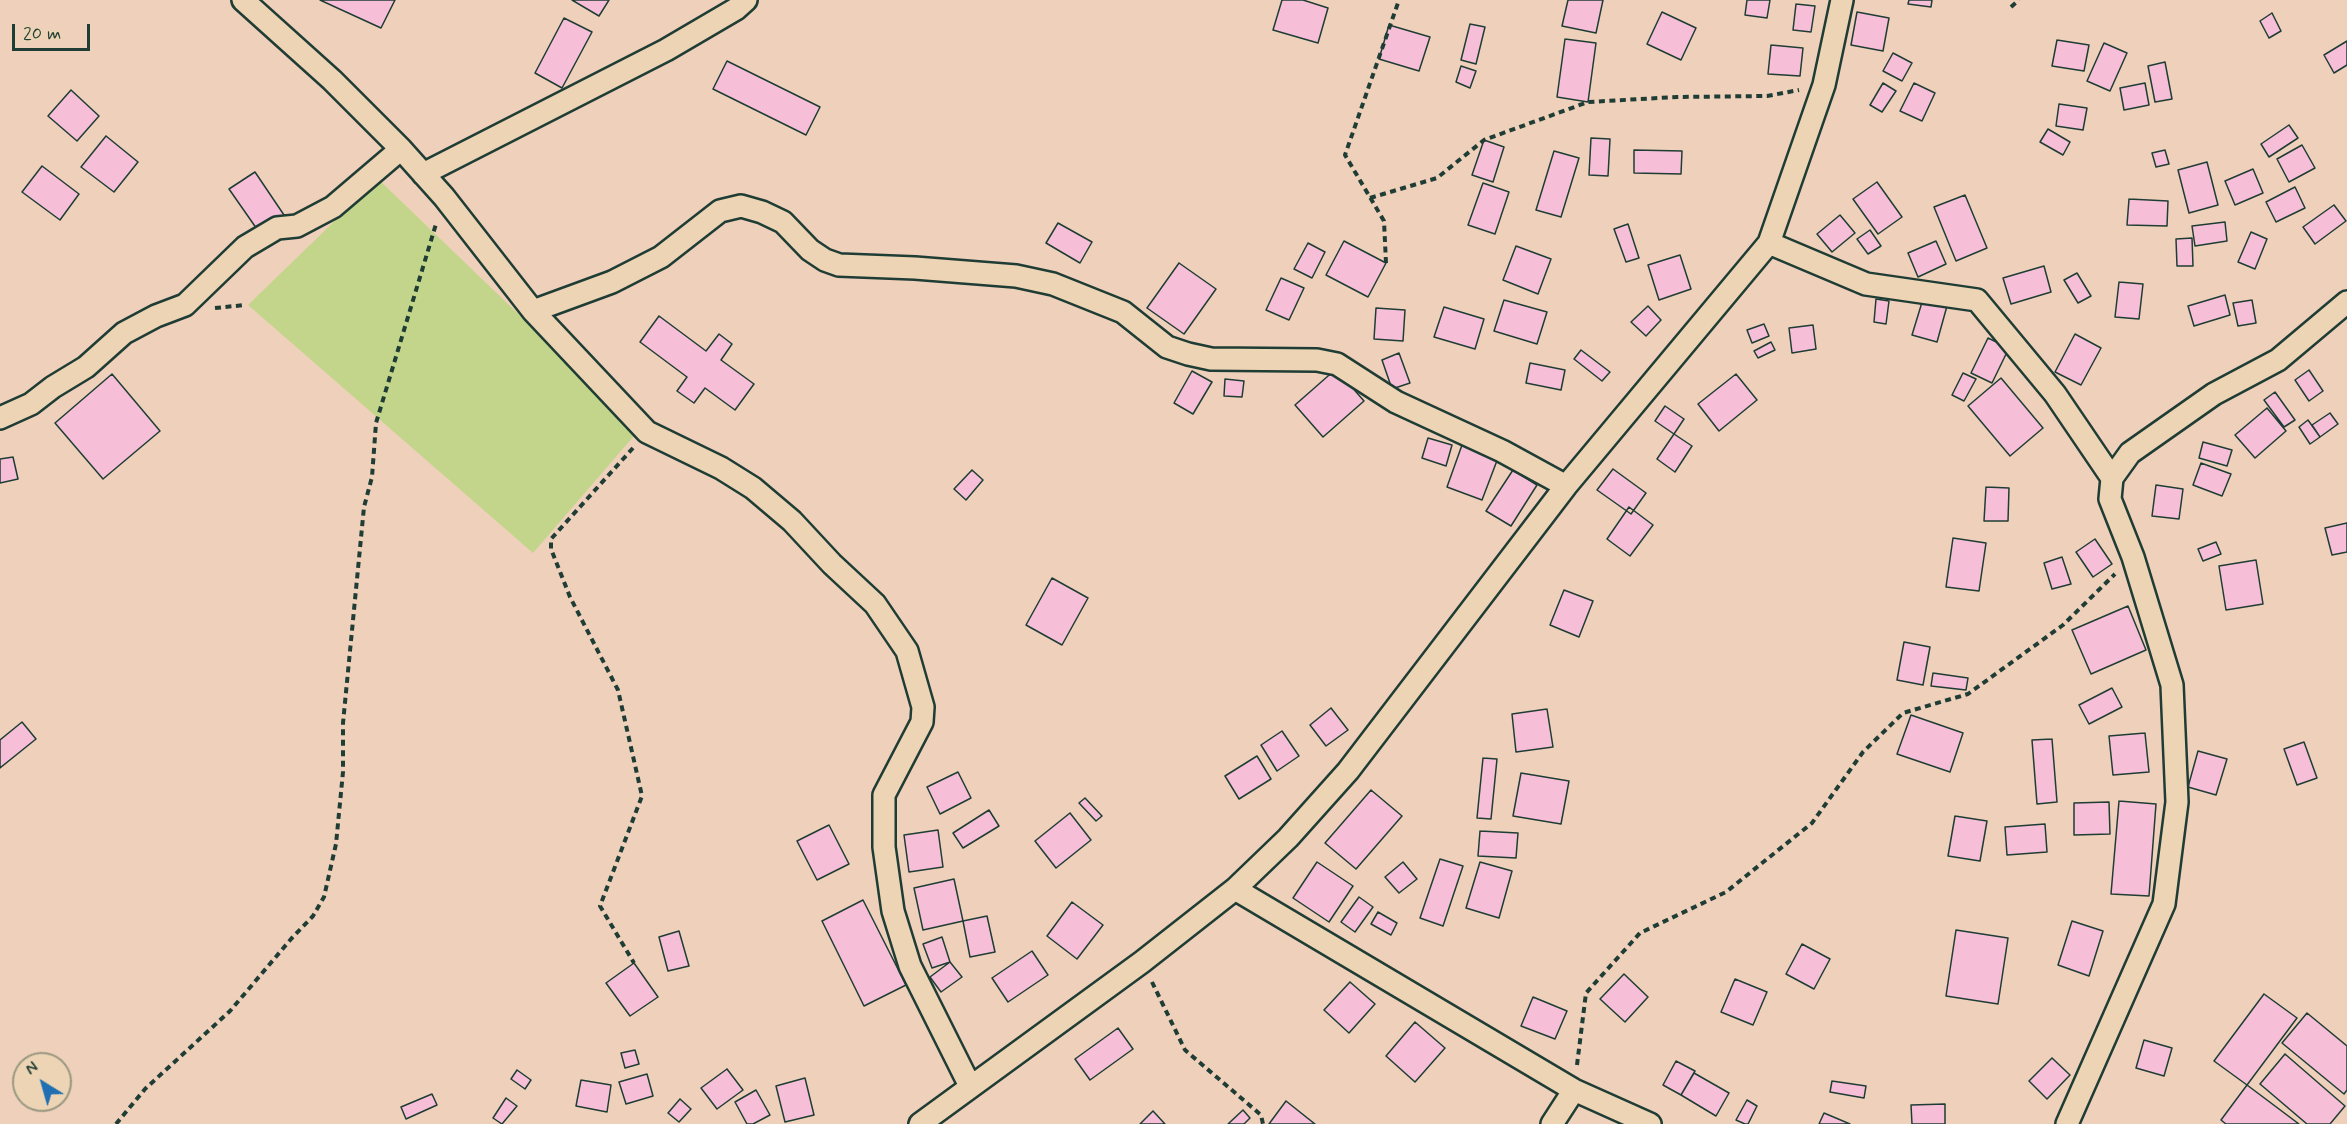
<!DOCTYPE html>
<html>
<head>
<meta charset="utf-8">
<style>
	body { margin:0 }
	#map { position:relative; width:2347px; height:1124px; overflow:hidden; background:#eed0bb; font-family:Mynerve,sans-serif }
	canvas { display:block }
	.north { position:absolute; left:12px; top:1052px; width:60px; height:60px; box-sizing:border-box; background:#ecd4b4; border:2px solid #9a9881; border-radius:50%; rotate:323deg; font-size:16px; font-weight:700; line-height:24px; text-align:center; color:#1f3d34 }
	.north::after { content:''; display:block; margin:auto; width:21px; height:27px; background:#1f6fb2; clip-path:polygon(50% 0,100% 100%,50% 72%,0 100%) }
	.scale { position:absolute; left:12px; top:24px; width:78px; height:27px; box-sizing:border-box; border:3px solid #1f3d34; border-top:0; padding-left:8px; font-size:18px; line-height:21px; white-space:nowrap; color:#1f3d34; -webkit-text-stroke:4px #ecd4b4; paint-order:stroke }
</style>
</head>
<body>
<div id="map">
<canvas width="2347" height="1124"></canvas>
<div class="north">N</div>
<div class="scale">20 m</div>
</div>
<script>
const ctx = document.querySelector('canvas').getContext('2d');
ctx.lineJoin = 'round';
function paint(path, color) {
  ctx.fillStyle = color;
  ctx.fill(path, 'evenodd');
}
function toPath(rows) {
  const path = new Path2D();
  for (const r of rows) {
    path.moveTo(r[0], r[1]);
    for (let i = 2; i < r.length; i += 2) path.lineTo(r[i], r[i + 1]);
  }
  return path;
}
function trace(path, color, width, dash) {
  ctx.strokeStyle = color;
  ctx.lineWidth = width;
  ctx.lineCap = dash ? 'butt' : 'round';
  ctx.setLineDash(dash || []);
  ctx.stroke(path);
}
const green = toPath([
	[378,179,639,430,533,553,248,305]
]);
const building = toPath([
	[320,0,395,0,381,28,320,0],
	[572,0,609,0,599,16,572,0],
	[1282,0,1303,0,1328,8,1318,43,1273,30,1282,0],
	[1568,0,1603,0,1596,33,1562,26,1568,0],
	[1747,0,1770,0,1767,18,1745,15,1747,0],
	[1909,0,1932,0,1931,7,1908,4,1909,0],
	[1796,4,1815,6,1811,32,1793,30,1796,4],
	[1662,12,1696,28,1681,60,1647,44,1662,12],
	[1857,12,1889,18,1883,51,1851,45,1857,12],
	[2272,13,2281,31,2269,38,2260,21,2272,13],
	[564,18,592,32,562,88,535,73,564,18],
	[1470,24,1485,27,1476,64,1461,60,1470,24],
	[1389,25,1430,37,1419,71,1379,59,1389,25],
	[1565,39,1596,43,1588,102,1557,97,1565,39],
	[2057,40,2089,45,2084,71,2052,66,2057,40],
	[2347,41,2347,65,2334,73,2324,55,2347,41],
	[2104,43,2127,53,2110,91,2087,81,2104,43],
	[1771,45,1803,48,1800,76,1768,74,1771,45],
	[1893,53,1912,63,1902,81,1883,71,1893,53],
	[727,61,820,107,806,135,713,89,727,61],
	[2165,62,2172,99,2155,102,2148,66,2165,62],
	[1461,66,1476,71,1470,88,1456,82,1461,66],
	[1883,83,1896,91,1882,112,1870,105,1883,83],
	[1914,83,1935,93,1922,121,1900,111,1914,83],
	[2145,83,2149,105,2124,110,2120,88,2145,83],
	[71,90,99,116,77,141,48,116,71,90],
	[2059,104,2087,108,2083,130,2056,126,2059,104],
	[2289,125,2298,138,2269,157,2261,144,2289,125],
	[2048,129,2070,142,2063,155,2040,142,2048,129],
	[106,136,138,162,114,192,81,167,106,136],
	[1591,138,1610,139,1608,176,1589,175,1591,138],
	[1484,140,1504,147,1493,182,1472,175,1484,140],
	[2302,145,2315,168,2289,182,2277,159,2302,145],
	[1634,150,1682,151,1681,174,1634,173,1634,150],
	[2165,150,2169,164,2156,167,2152,153,2165,150],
	[1554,151,1579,158,1561,217,1536,210,1554,151],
	[2207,162,2218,205,2189,213,2178,170,2207,162],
	[42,166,79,194,60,220,22,192,42,166],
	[2253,169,2263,193,2235,205,2225,181,2253,169],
	[255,172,284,215,259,232,229,189,255,172],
	[1877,182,1902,217,1878,234,1853,199,1877,182],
	[1483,183,1509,192,1495,234,1468,225,1483,183],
	[2295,187,2305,208,2276,222,2266,202,2295,187],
	[1965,195,1987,248,1956,261,1934,207,1965,195],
	[2129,199,2168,201,2167,226,2127,225,2129,199],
	[2334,205,2346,221,2315,244,2303,227,2334,205],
	[1840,215,1855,233,1832,252,1817,234,1840,215],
	[2225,222,2227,241,2195,246,2192,226,2225,222],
	[1058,223,1092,242,1080,263,1046,243,1058,223],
	[1628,224,1639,258,1626,262,1614,229,1628,224],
	[1870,230,1881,246,1868,254,1857,239,1870,230],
	[2251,232,2267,239,2255,269,2238,262,2251,232],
	[2192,238,2193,266,2177,266,2176,239,2192,238],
	[1344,241,1386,263,1368,297,1326,275,1344,241],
	[1936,241,1946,264,1918,277,1908,253,1936,241],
	[1308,243,1325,252,1312,278,1294,269,1308,243],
	[1516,246,1551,259,1538,294,1503,280,1516,246],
	[1680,255,1691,289,1659,300,1648,265,1680,255],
	[1179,263,1216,289,1184,334,1147,308,1179,263],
	[2044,266,2051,292,2011,304,2003,278,2044,266],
	[2077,273,2091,296,2078,303,2064,280,2077,273],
	[1281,278,1304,288,1289,320,1266,310,1281,278],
	[2119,282,2143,284,2139,319,2115,317,2119,282],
	[2225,295,2230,315,2194,326,2188,306,2225,295],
	[1876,299,1889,301,1886,324,1874,322,1876,299],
	[1923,299,1947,306,1937,342,1912,335,1923,299],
	[1504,300,1547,312,1537,344,1494,331,1504,300],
	[2252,300,2256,323,2238,326,2233,303,2252,300],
	[1648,306,1661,320,1646,336,1631,322,1648,306],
	[1444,307,1484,319,1475,349,1434,337,1444,307],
	[1376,308,1405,310,1403,341,1374,339,1376,308],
	[659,316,706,351,719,334,732,344,721,360,754,384,735,410,705,388,694,403,677,391,687,377,640,342,659,316],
	[1764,324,1769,336,1752,343,1747,330,1764,324],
	[1813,325,1816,349,1792,353,1789,328,1813,325],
	[2075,334,2101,348,2081,385,2055,372,2075,334],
	[1988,338,2009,348,1992,383,1971,373,1988,338],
	[1771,342,1775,350,1758,358,1754,351,1771,342],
	[1581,350,1610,372,1602,381,1574,359,1581,350],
	[1399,353,1410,383,1392,389,1382,360,1399,353],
	[1530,363,1565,370,1561,390,1526,383,1530,363],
	[1336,369,1364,401,1323,437,1295,405,1336,369],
	[2309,370,2323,391,2309,401,2295,380,2309,370],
	[1192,371,1212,382,1193,414,1174,403,1192,371],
	[1963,373,1976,379,1964,401,1952,395,1963,373],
	[112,374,160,431,103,479,55,423,112,374],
	[1736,374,1757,400,1719,431,1698,404,1736,374],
	[2001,378,2043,428,2010,456,1968,406,2001,378],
	[1225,379,1244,381,1242,397,1224,396,1225,379],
	[2275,392,2295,420,2284,427,2264,400,2275,392],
	[1665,406,1684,419,1674,434,1655,421,1665,406],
	[2267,408,2286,431,2255,458,2235,435,2267,408],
	[2330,413,2338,424,2320,437,2312,425,2330,413],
	[2308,420,2320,437,2310,444,2299,427,2308,420],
	[1674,434,1692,446,1675,472,1657,459,1674,434],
	[1428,438,1452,445,1446,466,1422,458,1428,438],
	[2203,442,2232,450,2227,466,2199,458,2203,442],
	[1462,445,1498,458,1482,500,1447,487,1462,445],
	[13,457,18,479,0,483,0,459,13,457],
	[2201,463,2231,474,2222,496,2193,485,2201,463],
	[1613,469,1646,493,1631,514,1597,490,1613,469],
	[972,470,983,480,966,500,954,489,972,470],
	[1513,470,1537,485,1511,526,1486,511,1513,470],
	[2156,485,2183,489,2179,519,2152,516,2156,485],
	[1986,487,2009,488,2008,521,1984,521,1986,487],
	[1629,507,1653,525,1630,556,1607,539,1629,507],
	[2347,523,2347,552,2332,555,2325,528,2347,523],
	[1953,538,1986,543,1979,591,1946,587,1953,538],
	[2095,539,2112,564,2093,577,2076,552,2095,539],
	[2216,542,2221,554,2203,561,2198,549,2216,542],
	[2062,557,2071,584,2052,589,2044,563,2062,557],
	[2256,560,2263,604,2226,610,2219,566,2256,560],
	[1052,578,1088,598,1062,645,1026,625,1052,578],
	[1564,590,1593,601,1579,637,1550,625,1564,590],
	[2128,606,2146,650,2091,674,2072,630,2128,606],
	[1904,642,1930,647,1923,685,1897,680,1904,642],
	[1933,673,1968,678,1966,690,1931,686,1933,673],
	[2112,688,2122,707,2089,724,2079,705,2112,688],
	[1331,708,1348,730,1326,746,1310,725,1331,708],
	[1547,709,1553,747,1516,752,1512,714,1547,709],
	[1911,715,1963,733,1950,772,1897,754,1911,715],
	[22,722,36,739,0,768,0,740,22,722],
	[1282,731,1299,756,1277,771,1261,745,1282,731],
	[2145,733,2149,772,2113,775,2109,736,2145,733],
	[2052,739,2057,802,2037,804,2032,740,2052,739],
	[2304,742,2317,778,2297,785,2284,749,2304,742],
	[2198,751,2227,759,2216,795,2188,787,2198,751],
	[1257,756,1271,779,1239,799,1225,776,1257,756],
	[1483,758,1497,759,1491,819,1477,818,1483,758],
	[958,772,971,798,940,814,927,787,958,772],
	[1521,773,1569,781,1561,824,1513,816,1521,773],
	[1371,790,1402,816,1356,869,1325,843,1371,790],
	[1085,798,1102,816,1096,821,1079,803,1085,798],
	[2119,801,2156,804,2149,896,2111,894,2119,801],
	[2109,802,2110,834,2074,835,2074,803,2109,802],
	[989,810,999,826,963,848,953,833,989,810],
	[1070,813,1091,840,1056,868,1035,841,1070,813],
	[1955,816,1987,821,1980,861,1948,856,1955,816],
	[2045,824,2047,852,2007,855,2005,827,2045,824],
	[829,825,849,864,817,880,797,841,829,825],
	[938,830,943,867,909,872,904,835,938,830],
	[1480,831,1518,833,1516,858,1478,856,1480,831],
	[1440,859,1463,866,1443,926,1420,918,1440,859],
	[1317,862,1353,886,1329,922,1293,898,1317,862],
	[1403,862,1417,879,1399,893,1385,877,1403,862],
	[1480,862,1512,871,1499,918,1466,908,1480,862],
	[954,879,963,921,923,930,914,888,954,879],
	[1359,897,1373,907,1355,932,1341,922,1359,897],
	[863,900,906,985,864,1006,822,921,863,900],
	[1072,902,1103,925,1077,959,1047,936,1072,902],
	[1378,912,1397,923,1391,935,1371,924,1378,912],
	[987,916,995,952,970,957,963,921,987,916],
	[2072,921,2103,931,2089,976,2058,965,2072,921],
	[1956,930,2008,938,1998,1004,1946,996,1956,930],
	[679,931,689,966,668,971,659,937,679,931],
	[942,937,950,962,932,968,923,944,942,937],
	[1802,944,1830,959,1814,989,1786,974,1802,944],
	[1032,951,1048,975,1008,1002,992,978,1032,951],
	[950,962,962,977,941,992,930,977,950,962],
	[634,963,658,997,630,1016,606,983,634,963],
	[1624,974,1648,997,1625,1022,1600,999,1624,974],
	[1735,979,1767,992,1753,1025,1721,1012,1735,979],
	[1350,982,1375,1004,1349,1033,1324,1010,1350,982],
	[2264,994,2297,1018,2247,1085,2214,1061,2264,994],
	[1533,997,1567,1011,1555,1039,1521,1026,1533,997],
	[2307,1013,2347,1046,2347,1090,2344,1094,2282,1043,2307,1013],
	[1415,1022,1445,1048,1415,1082,1386,1056,1415,1022],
	[1118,1028,1133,1049,1090,1080,1075,1059,1118,1028],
	[2144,1040,2172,1048,2164,1076,2136,1068,2144,1040],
	[635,1050,639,1064,625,1068,621,1053,635,1050],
	[2285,1054,2345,1106,2330,1124,2307,1124,2260,1084,2285,1054],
	[2052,1058,2070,1075,2047,1099,2029,1081,2052,1058],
	[1676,1061,1695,1071,1681,1095,1663,1085,1676,1061],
	[727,1069,743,1090,717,1109,701,1088,727,1069],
	[517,1070,531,1080,525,1089,511,1079,517,1070],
	[1694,1073,1729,1093,1716,1116,1681,1095,1694,1073],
	[647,1074,653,1096,626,1104,619,1082,647,1074],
	[805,1078,814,1115,785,1122,776,1086,805,1078],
	[581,1080,611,1085,607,1112,576,1106,581,1080],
	[1832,1081,1866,1086,1864,1098,1830,1092,1832,1081],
	[2247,1085,2299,1124,2226,1124,2221,1120,2247,1085],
	[756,1090,770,1115,753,1124,747,1124,735,1102,756,1090],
	[432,1094,437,1105,406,1119,401,1107,432,1094],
	[506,1098,517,1106,502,1124,493,1118,506,1098],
	[680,1099,691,1109,679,1122,668,1113,680,1099],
	[1747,1100,1757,1106,1748,1124,1745,1124,1736,1120,1747,1100],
	[1286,1101,1315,1124,1269,1124,1286,1101],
	[1945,1104,1945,1124,1912,1124,1911,1105,1945,1104],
	[1243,1110,1250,1118,1244,1124,1228,1124,1243,1110],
	[1153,1111,1165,1124,1140,1124,1153,1111],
	[1824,1113,1850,1124,1819,1124,1824,1113]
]);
const path = toPath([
	[2011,7,2019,0],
	[1370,198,1437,178,1484,140,1588,102,1677,97,1767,96,1799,90],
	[1386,263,1384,221,1345,155,1399,0],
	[215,308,245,305],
	[633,448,551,539,551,549,570,597,618,690,642,796,600,906,634,963],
	[1152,982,1185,1050,1261,1115,1263,1124],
	[1577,1065,1586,993,1640,933,1726,892,1812,823,1863,752,1903,713,1968,694,2063,625,2115,574],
	[116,1124,145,1089,230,1011,291,939,313,916,324,897,336,844,343,772,343,723,364,507,372,477,376,423,436,224]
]);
const street = toPath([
	[243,0,332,80,401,149,444,197,533,311,647,432,721,468,753,488,792,521,832,564,875,604,907,651,923,707,922,722,884,795,884,847,893,911,910,966,970,1086],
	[423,174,666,50,736,9,746,0],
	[1769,243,1866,284,1977,300,2055,394,2112,478],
	[533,311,612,282,661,257,720,211,741,206,762,212,783,222,810,250,825,260,839,265,915,268,1016,276,1053,284,1123,312,1167,347,1188,354,1211,359,1317,360,1337,364,1396,402,1502,451,1566,486],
	[0,418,31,404,53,387,86,367,124,333,156,316,185,305,245,247,277,228,297,226,333,207,401,149],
	[1235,889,1574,1090,1650,1124],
	[920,1124,1142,962,1235,889,1288,838,1348,771,1566,486,1769,243,1824,85,1842,0],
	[1552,1124,1574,1090],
	[2067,1124,2164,904,2177,802,2172,685,2133,557,2110,499,2112,478,2130,453,2214,394,2278,360,2347,302]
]);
paint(green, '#c3d58a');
paint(building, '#f6bfd7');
trace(building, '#1f3d34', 1.5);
trace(street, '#1f3d34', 26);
trace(path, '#1f3d34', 4, [6, 4.5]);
trace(street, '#ecd4b4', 21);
</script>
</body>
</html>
